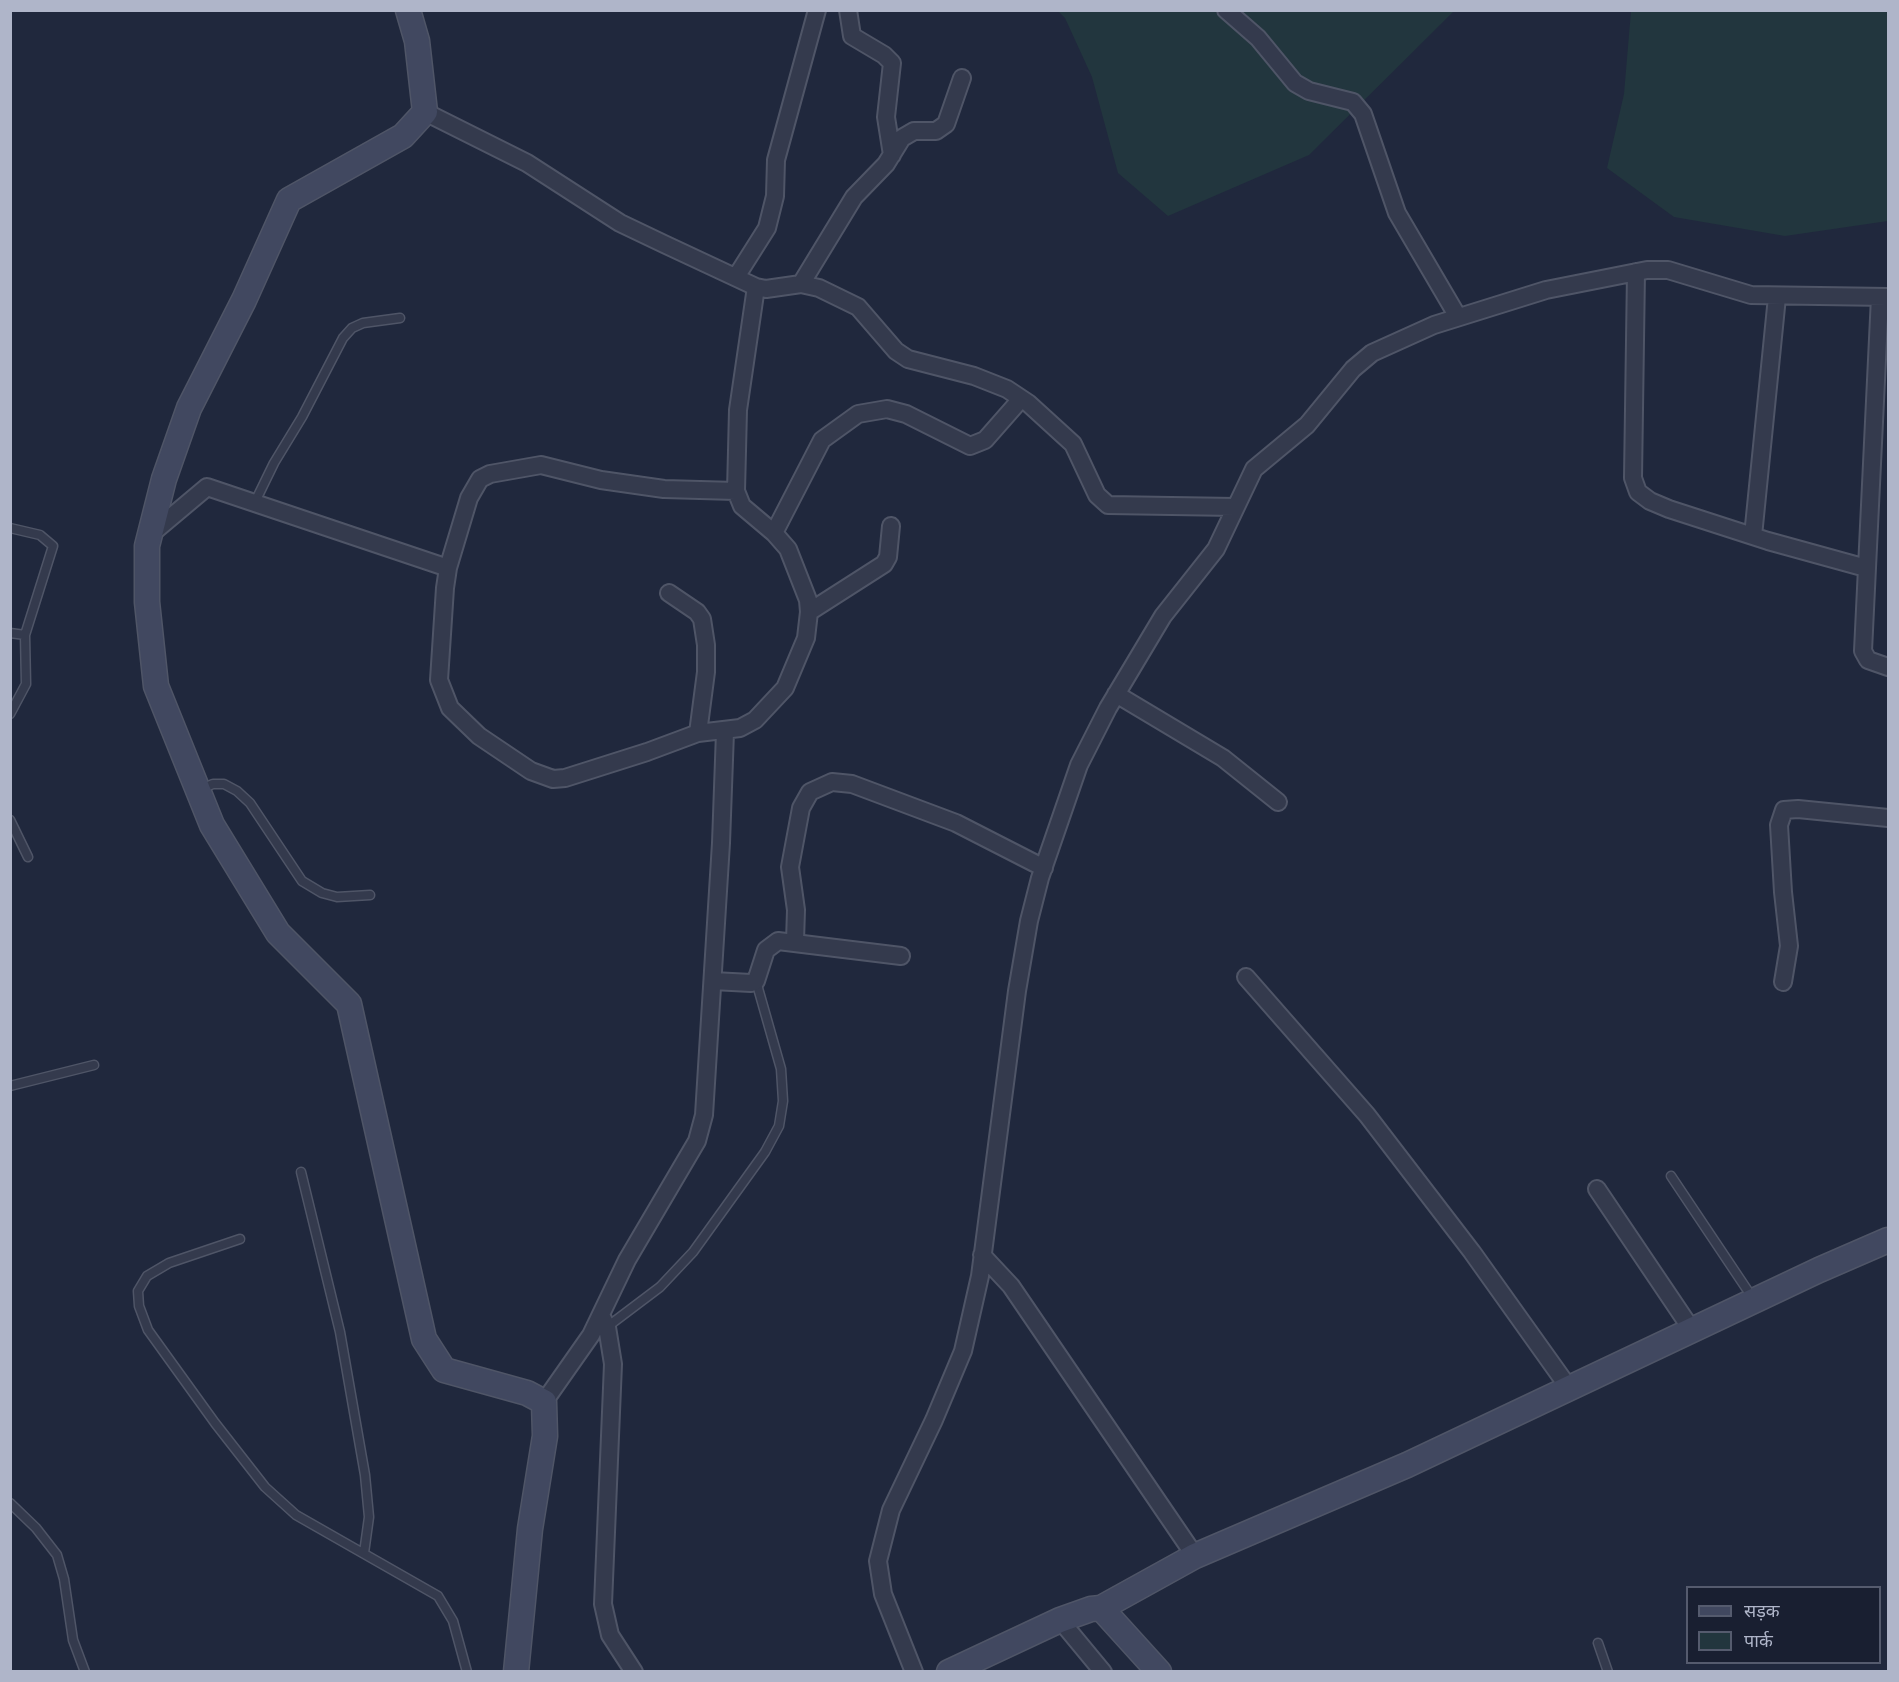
<!DOCTYPE html>
<html>
<head>
<meta charset="utf-8">
<style>
	body { margin:0 }
	#map { position:relative; width:1899px; height:1682px; overflow:hidden; background:#20283d; font-family:"DM Sans","Noto Sans Devanagari",sans-serif }
	canvas { display:block }
	.frame { position:absolute; inset:0; border:12px solid #afb5c9; pointer-events:none }
	.legend { position:absolute; left:1686px; top:1586px; width:195px; height:78px; box-sizing:border-box; background:#191f31; border:2px solid #555b6e; margin:0; padding:8px 10px; list-style:none; font-size:18px; color:#afb5c9 }
	.legend li { display:flex; align-items:center; gap:12px; height:30px }
	.legend b { width:30px; border:2px solid #555b6e }
</style>
</head>
<body>
<div id="map">
<canvas width="1899" height="1682"></canvas>
<div class="frame"></div>
<ul class="legend">
<li><b style="height:8px;background:#414860"></b>सड़क</li>
<li><b style="height:16px;background:#22363e"></b>पार्क</li>
</ul>
</div>
<script>
const ctx = document.querySelector('canvas').getContext('2d');
ctx.lineJoin = 'round';
function paint(path, color) {
  ctx.fillStyle = color;
  ctx.fill(path, 'evenodd');
}
function toPath(rows) {
  const path = new Path2D();
  for (const r of rows) {
    path.moveTo(r[0], r[1]);
    for (let i = 2; i < r.length; i += 2) path.lineTo(r[i], r[i + 1]);
  }
  return path;
}
function trace(path, color, width, dash) {
  ctx.strokeStyle = color;
  ctx.lineWidth = width;
  ctx.lineCap = dash ? 'butt' : 'round';
  ctx.setLineDash(dash || []);
  ctx.stroke(path);
}
const green = toPath([
	[1058,11,1454,11,1309,155,1168,216,1118,173,1092,77,1065,18],
	[1631,11,1888,11,1888,221,1785,236,1674,217,1607,168,1624,94]
]);
const lane = toPath([
	[255,502,274,463,302,417,343,338,352,328,363,323,400,318],
	[10,528,40,535,53,546,25,635,26,684,10,714],
	[10,633,25,635],
	[201,789,213,784,224,784,237,791,250,803,302,881,322,893,337,897,370,895],
	[10,820,28,857],
	[10,1086,94,1065],
	[301,1172,340,1332,365,1475,369,1517,364,1553],
	[1671,1176,1754,1300],
	[240,1239,169,1263,147,1276,138,1291,139,1306,148,1330,215,1423,265,1487,296,1515,438,1596,453,1621,467,1672],
	[607,1327,660,1287,693,1252,765,1152,779,1126,783,1101,781,1069,756,981],
	[10,1503,36,1528,57,1555,64,1579,73,1640,85,1672],
	[1598,1643,1608,1672]
]);
const street = toPath([
	[848,10,852,36,884,55,892,63,886,117,892,155],
	[1226,10,1258,38,1295,83,1309,91,1353,102,1363,114,1397,213,1458,317],
	[425,112,527,163,620,223,664,244,756,287,766,289,801,284,819,288,858,307,896,351,908,359,974,376,1007,389,1028,403,1073,444,1097,495,1108,505,1235,507],
	[1636,272,1633,478,1638,492,1650,501,1669,509,1768,541,1866,568],
	[736,277,767,228,775,196,776,160,817,10],
	[801,284,854,197,886,164,902,138,914,131,936,131,946,124,962,78],
	[1880,297,1863,651,1868,660,1888,667],
	[736,491,664,489,601,480,541,465,490,474,480,479,469,498,448,568,445,588,439,680,450,708,479,736,531,771,553,779,565,778,647,752,698,733,740,728,755,720,785,688,806,638,809,612,808,600,788,549,774,533,742,506,736,491,738,410,756,287],
	[774,533,822,440,858,414,887,409,906,414,970,446,985,440,1021,399],
	[151,534,207,487,448,568],
	[1753,536,1777,297],
	[669,593,697,612,702,619,706,645,706,672,698,733],
	[809,612,884,564,888,557,891,526],
	[1116,694,1223,758,1278,802],
	[795,941,796,910,790,867,801,808,810,792,832,782,852,784,956,823,1044,868],
	[1246,977,1367,1115,1472,1252,1569,1388],
	[713,981,751,983,756,981,766,950,778,941,901,956],
	[1783,982,1789,946,1783,892,1779,825,1784,810,1798,809,1888,818],
	[1597,1189,1692,1330],
	[982,1255,1011,1286,1195,1556],
	[601,1315,607,1327,613,1364,603,1604,610,1635,634,1672],
	[544,1402,591,1335,627,1260,697,1141,704,1115,721,843,725,732],
	[1060,1620,1103,1672],
	[914,1672,883,1594,878,1561,891,1510,934,1420,963,1351,980,1276,1017,991,1029,921,1040,878,1079,765,1108,708,1163,616,1216,549,1254,469,1307,425,1353,369,1372,353,1434,325,1546,290,1647,270,1668,270,1751,295,1888,297]
]);
const secondary = toPath([
	[408,10,417,41,425,112,403,136,289,200,244,300,189,408,164,479,147,546,147,602,156,686,212,825,278,933,349,1004,424,1339,444,1370,527,1393,544,1402,545,1436,530,1529,516,1672],
	[1101,1608,1159,1672],
	[949,1672,1060,1620,1091,1609,1101,1608,1195,1556,1407,1465,1819,1270,1888,1240]
]);
paint(green, '#22363e');
trace(lane, '#4f5567', 11);
trace(street, '#4f5567', 20);
trace(secondary, '#4f5567', 27);
trace(lane, '#343a4d', 8);
trace(street, '#343a4d', 16);
trace(secondary, '#414860', 24);
</script>
</body>
</html>
